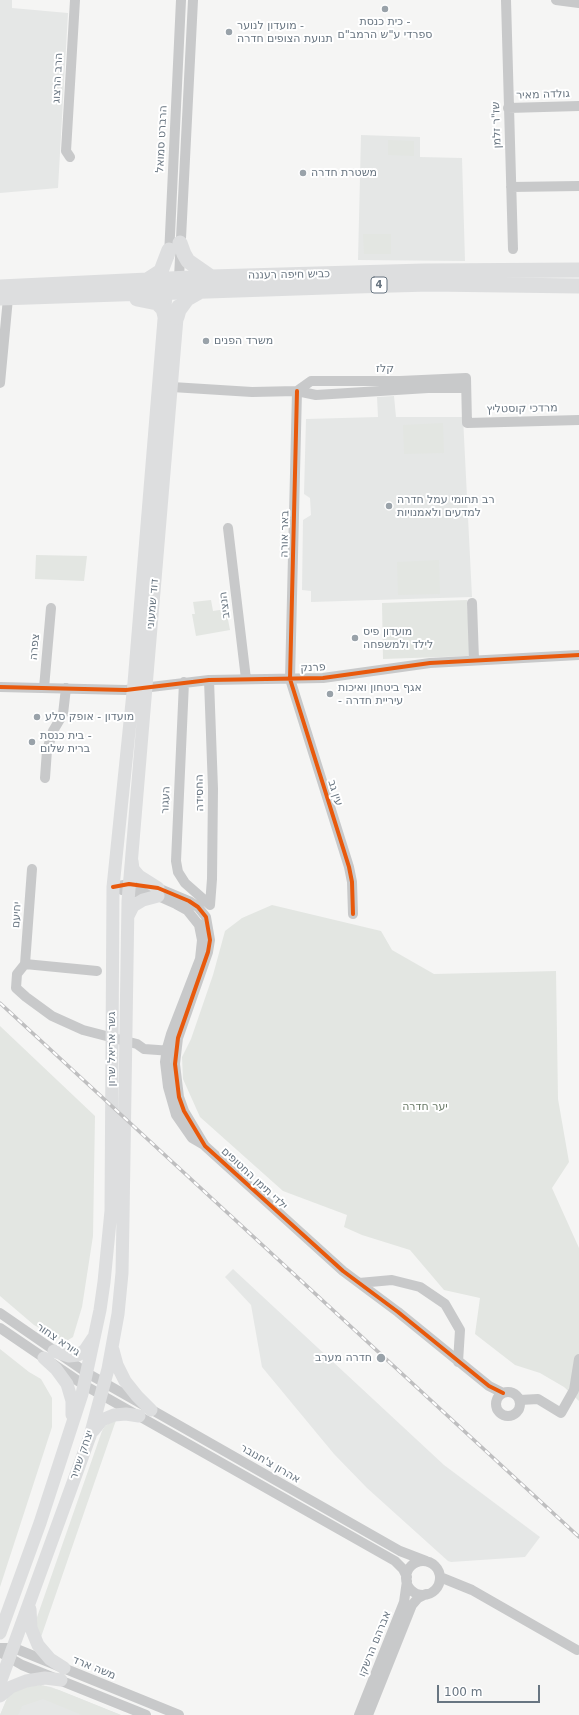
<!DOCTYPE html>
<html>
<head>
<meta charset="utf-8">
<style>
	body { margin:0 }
	#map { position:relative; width:579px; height:1715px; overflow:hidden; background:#f5f5f4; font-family:"DejaVu Sans",sans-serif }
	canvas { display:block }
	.scale { position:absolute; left:437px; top:1685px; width:103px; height:18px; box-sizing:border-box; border:2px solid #687581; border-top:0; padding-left:5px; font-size:12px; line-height:14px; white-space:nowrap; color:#687581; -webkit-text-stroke:3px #fff; paint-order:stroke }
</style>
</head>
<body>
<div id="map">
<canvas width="579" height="1715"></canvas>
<div class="scale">100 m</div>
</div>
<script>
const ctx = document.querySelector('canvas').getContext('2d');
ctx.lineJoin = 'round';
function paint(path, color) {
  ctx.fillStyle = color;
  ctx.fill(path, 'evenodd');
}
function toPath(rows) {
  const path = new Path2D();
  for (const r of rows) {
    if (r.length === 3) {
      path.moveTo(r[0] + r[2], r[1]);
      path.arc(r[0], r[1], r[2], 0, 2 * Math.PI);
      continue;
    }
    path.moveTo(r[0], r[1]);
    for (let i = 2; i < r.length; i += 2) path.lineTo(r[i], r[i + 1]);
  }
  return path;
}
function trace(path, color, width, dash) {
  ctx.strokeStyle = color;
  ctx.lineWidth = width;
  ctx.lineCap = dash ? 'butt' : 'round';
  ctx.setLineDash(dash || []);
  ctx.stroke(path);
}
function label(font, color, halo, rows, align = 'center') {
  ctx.font = font + ' "DejaVu Sans",Heebo,sans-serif';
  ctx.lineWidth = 4;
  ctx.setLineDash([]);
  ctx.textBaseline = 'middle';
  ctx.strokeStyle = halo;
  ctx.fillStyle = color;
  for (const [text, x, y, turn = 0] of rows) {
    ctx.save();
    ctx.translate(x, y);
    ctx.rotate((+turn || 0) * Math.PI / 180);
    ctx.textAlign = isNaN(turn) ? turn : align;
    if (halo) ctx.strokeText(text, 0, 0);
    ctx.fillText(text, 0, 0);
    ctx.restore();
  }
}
const built = toPath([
	[0,0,12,0,12,8,68,13,58,188,0,193],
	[361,135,420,137,420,157,462,158,465,261,358,260],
	[394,396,396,417,463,417,472,597,311,602,311,591,302,590,303,520,311,515,310,498,304,494,306,419,378,417,377,397],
	[233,1269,444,1465,540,1537,525,1557,451,1562,448,1561,367,1488,334,1454,262,1367,251,1305,225,1277],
	[41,1685,51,1687,121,1715,0,1715,8,1696]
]);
const green = toPath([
	[388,140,414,141,414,156,388,155],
	[363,234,391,234,391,254,364,254],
	[443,423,444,453,404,454,403,425],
	[36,555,87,556,84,581,35,579],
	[439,560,440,594,398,595,397,562],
	[211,600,213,611,226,609,230,630,196,636,192,614,195,614,193,602],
	[467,600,470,656,383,659,382,603],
	[272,905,381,931,392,950,434,974,556,971,558,1099,569,1162,552,1188,579,1248,579,1401,564,1387,540,1373,515,1365,475,1334,480,1298,444,1290,410,1250,362,1235,344,1227,347,1215,283,1191,200,1117,183,1079,182,1057,191,1039,213,975,225,931,242,918],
	[0,1026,95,1116,93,1236,82,1307,73,1337,65,1342,34,1325,0,1296],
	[0,1349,29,1372,41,1379,52,1398,52,1427,0,1587],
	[117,1418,114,1426,40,1640,37,1631,36,1620,102,1431,105,1426],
	[41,1685,59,1690,121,1715,82,1715,43,1699,22,1706,18,1715,0,1715,8,1696,17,1688]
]);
const minor = toPath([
	[506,0,513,249],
	[556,0,579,3],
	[508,108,579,106],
	[70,157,66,151,75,0],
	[511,187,579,186],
	[169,256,181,0],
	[179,278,193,0],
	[0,383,8,298],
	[172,387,252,392,297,391,316,395,428,388,466,388],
	[297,391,290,679,349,867,352,882,353,914],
	[297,391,311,381,400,381,466,378,467,423,579,420],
	[228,528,246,679],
	[472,603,474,660],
	[209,680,213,789,212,879,210,905],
	[184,682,176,861,178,872,185,883,210,905],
	[0,687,126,690,209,680,323,678,430,663,579,655],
	[44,688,51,608],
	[45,778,47,750,53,731,63,714,66,688],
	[32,869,25,964,17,974,16,988,26,997,52,1016,83,1030,137,1044,144,1049,172,1051],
	[113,887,129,884,158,888,189,901,198,907,206,917,210,940,208,952,178,1038,175,1064,179,1097,184,1111,205,1146,343,1271,398,1312,489,1386,503,1393],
	[122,890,158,896,176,904,187,910,199,925,202,940,200,959,171,1034,167,1048,165,1062,168,1087,176,1115,192,1138,204,1145],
	[25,964,97,971],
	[359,1283,392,1280,420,1287,445,1304,460,1330,458,1362],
	[0,1313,87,1373,400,1551,426,1561],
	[0,1328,84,1385,395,1561,403,1569,407,1577],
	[508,1404,12],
	[520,1400,538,1399,561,1413,574,1390,579,1359],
	[423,1578,17],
	[440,1577,472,1590,577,1650],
	[0,1648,14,1648,179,1715],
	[3,1654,22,1665,146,1715],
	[359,1715,404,1602,407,1581],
	[368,1715,412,1605,418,1598,426,1594]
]);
const major = toPath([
	[132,861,133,869,139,876,158,888],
	[128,916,133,906,143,900,158,896],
	[113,1350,117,1365,125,1381,137,1396,151,1410],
	[54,1351,69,1356,78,1355,85,1350,93,1338],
	[44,1358,56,1369,67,1384,72,1401,72,1415],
	[93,1431,102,1420,114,1415,126,1414,139,1416],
	[30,1609,31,1628,38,1645,50,1659,64,1668],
	[0,1633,40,1523,82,1394,100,1310,104,1282,111,1211,113,887,134,683,167,283],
	[0,1683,90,1436,108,1369,118,1314,122,1273,123,1218,128,901,178,306],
	[0,1696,11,1687,26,1681,45,1678,61,1680]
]);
const highway = toPath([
	[180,243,184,254,188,261,211,277],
	[147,280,161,271,169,250],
	[0,287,211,277,424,271,579,270],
	[0,298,356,286,430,284,579,286],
	[137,299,157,303,163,309,165,316],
	[177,317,179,310,187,299,201,291]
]);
const rail = toPath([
	[0,1003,579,1537]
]);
const cycleway = toPath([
	[297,391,290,679,349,867,352,882,353,914],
	[0,687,126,690,209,680,323,678,430,663,579,655],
	[113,887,129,884,158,888,189,901,198,907,206,917,210,940,208,952,178,1038,175,1064,179,1097,184,1111,205,1146,343,1271,398,1312,489,1386,503,1393]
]);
const markers = [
	[385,9,4,"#99a2a9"],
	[229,32,4,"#99a2a9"],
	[303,173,4,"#99a2a9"],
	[206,341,4,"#99a2a9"],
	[389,506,4,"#99a2a9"],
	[355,638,4,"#99a2a9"],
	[330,694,4,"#99a2a9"],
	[37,717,4,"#99a2a9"],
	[32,742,4,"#99a2a9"],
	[381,1358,5,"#99a2a9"]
];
const shields = [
	[379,285,16]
];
const shieldNames = [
	["4",379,285]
];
const poiNames = [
	["כית כנסת -",385,22,"center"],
	["ספרדי ע\"ש הרמב\"ם",385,35,"center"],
	["מועדון לנוער -",237,26],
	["תנועת הצופים חדרה",237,39],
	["משטרת חדרה",311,173],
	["משרד הפנים",214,341],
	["רב תחומי עמל חדרה",397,500],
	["למדעים ולאמנויות",397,513],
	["מועדון פיס",363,632],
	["לילד ולמשפחה",363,645],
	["אגף ביטחון ואיכות",338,688],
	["- עיריית חדרה",338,701],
	["מועדון - אופק סלע",45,717],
	["בית כנסת -",40,736],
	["ברית שלום",40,749],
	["חדרה מערב",372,1358,"right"]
];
const streetNames = [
	["הרב הרצוג",58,78,-87],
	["גולדה מאיר",543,95,-2],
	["שז\"ר זלמן",497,125,-92],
	["הרברט סמואל",162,139,-87],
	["כביש חיפה רעננה",289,275,-1],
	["קלז",385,369],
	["מרדכי קוסטליץ",522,409,-1],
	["באר אורה",285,534,-89],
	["דוד שמעוני",153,604,-85],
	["הנציב",225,605,-97],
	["צפרה",35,647,-85],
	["פרנק",313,668,-3],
	["החסידה",200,793,-91],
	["עין גב",335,793,72],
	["העגור",166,800,-87],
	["יחיעם",17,915,-86],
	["גשר אריאל שרון",112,1049,-90],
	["ילדי תימן החטופים",254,1179,43],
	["גיורא צחור",58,1340,34],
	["יצחק שמיר",82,1455,-71],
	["אהרון צ'חנובר",270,1464,30],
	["אברהם הרשקו",375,1644,-68],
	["משה ארד",94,1668,22]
];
const parkNames = [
	["יער חדרה",425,1107]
];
paint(built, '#e5e7e6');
paint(green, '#e3e6e2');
trace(minor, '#c8c9ca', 10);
trace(major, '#dddedf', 13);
trace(highway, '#dddedf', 15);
trace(rail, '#bfbfc0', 3.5);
trace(rail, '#fff', 2, [6]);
trace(cycleway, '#e8590c', 4);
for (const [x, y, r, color] of markers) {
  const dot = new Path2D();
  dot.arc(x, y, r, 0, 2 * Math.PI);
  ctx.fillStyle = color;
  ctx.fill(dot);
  trace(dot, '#fff', 1.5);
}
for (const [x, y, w] of shields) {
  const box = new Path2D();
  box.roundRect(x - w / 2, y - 8, w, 16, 3);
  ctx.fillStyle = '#fff';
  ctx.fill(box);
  trace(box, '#687581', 1);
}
label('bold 10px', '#687581', null, shieldNames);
label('11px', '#687581', '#fff', poiNames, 'left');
label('11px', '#687581', '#fff', streetNames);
label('11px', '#697966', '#fff', parkNames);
</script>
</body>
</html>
